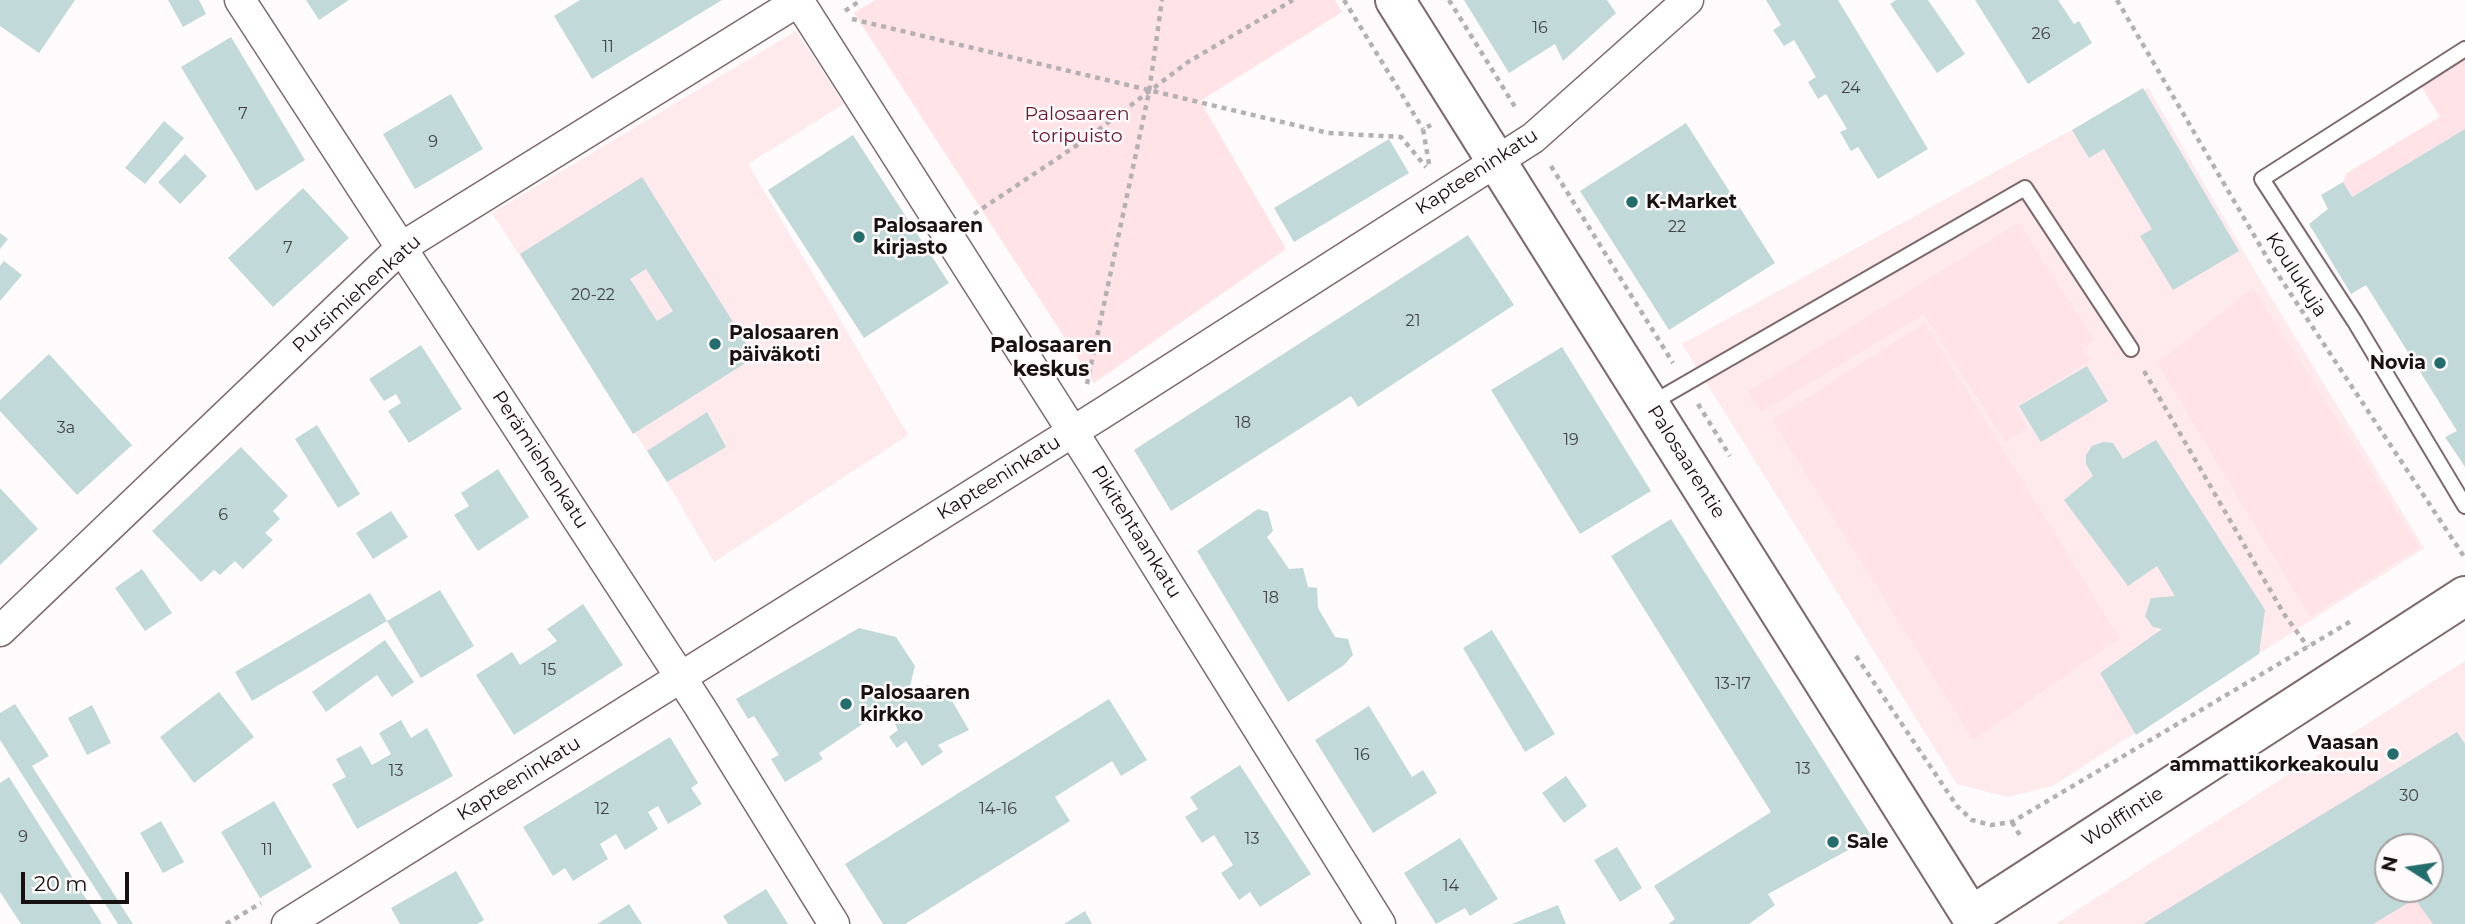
<!DOCTYPE html>
<html>
<head>
<meta charset="utf-8">
<style>
	body { margin:0 }
	#map { position:relative; width:2465px; height:924px; overflow:hidden; background:#fffafb; font-family:Montserrat,sans-serif }
	canvas { display:block }
	.north { position:absolute; left:2374px; top:833px; width:70px; height:70px; box-sizing:border-box; background:#fffafb; border:2px solid #a39d9e; border-radius:50%; rotate:282deg; font-size:19px; font-weight:700; line-height:28px; text-align:center; color:#181112 }
	.north::after { content:''; display:block; margin:auto; width:24px; height:32px; background:#236e6d; clip-path:polygon(50% 0,100% 100%,50% 72%,0 100%) }
	.scale { position:absolute; left:21px; top:872px; width:108px; height:32px; box-sizing:border-box; border:4px solid #181112; border-top:0; padding-left:9px; font-size:21px; line-height:24px; white-space:nowrap; color:#181112; -webkit-text-stroke:5px #fffafb; paint-order:stroke }
</style>
</head>
<body>
<div id="map">
<canvas width="2465" height="924"></canvas>
<div class="north">N</div>
<div class="scale">20 m</div>
</div>
<script>
const ctx = document.querySelector('canvas').getContext('2d');
ctx.lineJoin = 'round';
function paint(path, color) {
  ctx.fillStyle = color;
  ctx.fill(path, 'evenodd');
}
function toPath(rows) {
  const path = new Path2D();
  for (const r of rows) {
    path.moveTo(r[0], r[1]);
    for (let i = 2; i < r.length; i += 2) path.lineTo(r[i], r[i + 1]);
  }
  return path;
}
function trace(path, color, width, dash) {
  ctx.strokeStyle = color;
  ctx.lineWidth = width;
  ctx.lineCap = dash ? 'butt' : 'round';
  ctx.setLineDash(dash || []);
  ctx.stroke(path);
}
function label(font, color, halo, rows, align = 'center') {
  ctx.font = font + ' Montserrat,sans-serif';
  ctx.lineWidth = 5;
  ctx.setLineDash([]);
  ctx.textBaseline = 'middle';
  ctx.strokeStyle = halo;
  ctx.fillStyle = color;
  for (const [text, x, y, turn = 0] of rows) {
    ctx.save();
    ctx.translate(x, y);
    ctx.rotate((+turn || 0) * Math.PI / 180);
    ctx.textAlign = isNaN(turn) ? turn : align;
    if (halo) ctx.strokeText(text, 0, 0);
    ctx.fillText(text, 0, 0);
    ctx.restore();
  }
}
const built = toPath([
	[796,31,844,104,748,164,908,435,714,562,667,482,492,213],
	[2148,88,2256,273,2424,548,2052,786,2008,797,1957,784,1682,344],
	[2465,661,2465,924,2056,924],
	[2388,847,2430,847,2430,889,2388,889]
]);
const green = toPath([
	[875,0,1335,0,1342,12,1200,101,1286,249,1094,383,854,13],
	[2465,39,2465,129,2352,197,2343,183,2347,173,2440,117,2420,85,2451,49],
	[2018,223,2094,339,2082,351,2091,360,2015,407,2027,428,2005,442,1924,314,1761,412,1747,392],
	[2253,288,2419,547,2310,617,2157,363],
	[1925,323,2119,638,1973,740,1772,420],
	[2415,899,2433,924,2373,924]
]);
const building = toPath([
	[0,0,75,0,39,53,0,26],
	[168,0,199,0,206,14,183,27],
	[306,0,349,0,319,20],
	[580,0,722,0,592,79,554,16],
	[1464,0,1607,0,1616,13,1563,61,1555,44,1509,73],
	[1766,0,1838,0,1928,149,1878,179,1858,147,1851,151,1840,132,1847,129,1826,94,1818,99,1808,82,1816,77,1794,40,1784,46,1773,30,1781,25],
	[1896,0,1928,0,1965,54,1937,73,1890,4],
	[1975,0,2058,0,2074,24,2079,21,2092,43,2028,84],
	[231,37,305,160,256,191,181,67],
	[2143,88,2239,251,2173,290,2140,236,2152,229,2104,149,2089,158,2072,130],
	[451,94,483,149,415,189,383,134],
	[164,121,184,138,145,184,125,168],
	[1686,123,1775,263,1669,330,1580,191],
	[2465,129,2465,467,2445,437,2457,431,2366,285,2351,294,2309,224,2328,209,2321,195,2343,182,2352,197],
	[853,135,949,283,864,338,768,190],
	[1389,139,1409,173,1294,242,1274,208],
	[185,154,207,176,180,204,158,182],
	[642,177,755,357,633,434,520,254],
	[646,269,673,311,657,321,630,279],
	[303,188,349,238,273,307,228,258],
	[0,233,8,239,0,249],
	[1468,235,1514,305,1358,407,1351,396,1171,511,1134,450],
	[4,261,22,275,0,301,0,266],
	[421,345,462,409,409,443,388,411,401,403,396,394,384,401,369,379],
	[1562,347,1651,491,1580,534,1491,390],
	[49,354,132,445,77,495,0,411,0,400],
	[2087,366,2108,401,2041,442,2019,406],
	[707,412,726,447,667,482,647,451],
	[317,425,360,494,338,508,295,439],
	[2156,440,2265,610,2259,654,2136,735,2100,673,2162,629,2153,627,2145,616,2151,598,2175,596,2157,566,2128,586,2064,500,2093,476,2086,464,2086,455,2092,446,2103,442,2113,443,2123,459],
	[241,447,288,496,273,511,280,519,265,533,273,540,243,569,235,561,220,575,214,570,201,582,152,531],
	[498,469,529,517,478,551,454,515,469,506,461,493],
	[0,488,38,529,0,565],
	[1258,509,1268,512,1273,531,1267,537,1289,569,1303,568,1308,587,1317,588,1318,608,1335,637,1348,639,1353,655,1344,665,1288,702,1197,551],
	[391,511,408,537,373,559,356,533],
	[1671,519,1872,837,1768,894,1775,905,1749,924,1668,924,1675,919,1654,886,1771,812,1611,556],
	[142,569,172,613,145,631,115,588],
	[440,590,474,646,421,678,387,621],
	[370,593,387,621,252,701,235,672],
	[583,604,623,665,514,735,476,675,512,652,520,665,557,641,547,629],
	[859,628,896,637,915,666,910,686,917,700,927,685,945,689,969,730,938,745,943,752,922,766,906,741,897,748,889,737,898,730,887,708,819,753,823,759,785,782,771,759,779,755,754,716,748,719,736,699],
	[1492,630,1555,734,1525,752,1463,648],
	[385,640,414,682,392,697,377,675,326,712,312,692],
	[219,692,254,737,194,783,160,737],
	[1109,699,1147,760,1121,776,1112,761,1055,797,1070,821,905,924,883,924,845,864],
	[15,704,49,756,32,766,133,924,118,924,0,740,0,713],
	[92,705,111,743,87,755,68,718],
	[1369,706,1412,777,1423,770,1437,793,1373,833,1315,740],
	[401,720,411,738,427,728,453,776,357,829,332,784,346,777,336,759,361,746,372,765,391,754,379,733],
	[2457,732,2465,744,2465,924,2433,924,2415,899,2373,924,2143,924],
	[2388,847,2430,847,2430,889,2388,889],
	[670,737,698,783,691,788,702,804,668,824,658,806,648,812,658,829,625,850,616,834,600,844,608,859,573,881,565,868,553,876,523,827],
	[1240,765,1311,874,1260,907,1250,892,1239,900,1221,873,1233,865,1214,835,1202,843,1185,817,1198,809,1190,797],
	[1566,776,1587,806,1564,823,1542,793],
	[9,777,102,924,21,924,0,892,0,783],
	[274,801,312,867,260,898,221,832],
	[161,821,184,862,163,873,140,833],
	[1460,838,1498,899,1470,916,1465,908,1436,924,1404,873],
	[1617,847,1642,888,1620,902,1594,860],
	[456,871,484,920,477,924,400,924,391,908],
	[766,889,788,924,728,924,723,916],
	[629,904,642,924,597,924],
	[1558,905,1566,924,1512,924],
	[1085,911,1092,924,1064,924]
]);
const path = toPath([
	[1344,0,1423,129],
	[1449,0,1517,110],
	[2117,0,2269,261,2465,558],
	[845,11,861,0],
	[852,19,1328,133,1401,137,1426,167],
	[1429,164,1423,129,1431,125],
	[1551,166,1673,363],
	[974,214,1085,140,1188,62,1293,0],
	[2144,371,2284,614,2308,647],
	[1087,384,1149,92,1162,0],
	[1698,404,1730,456],
	[1856,656,1957,806,1972,820,1991,825,2012,822,2353,620],
	[2012,822,2022,839],
	[226,924,261,903]
]);
const lane = toPath([
	[2465,49,2262,179,2355,322,2465,506],
	[1652,403,2025,188,2131,349]
]);
const street = toPath([
	[240,0,700,707,834,924],
	[798,0,1092,462,1380,924],
	[0,631,402,247,800,0],
	[287,924,1101,414,1533,138,1688,0]
]);
const secondary = toPath([
	[1395,0,1971,916,2465,596]
]);
const markers = [
	[1632,202,7,"#236e6d"],
	[859,237,7,"#236e6d"],
	[715,344,7,"#236e6d"],
	[2440,363,7,"#236e6d"],
	[846,704,7,"#236e6d"],
	[2393,754,7,"#236e6d"],
	[1833,842,7,"#236e6d"]
];
const numberNames = [
	["16",1540,28],
	["26",2041,34],
	["11",608,47],
	["24",1851,88],
	["7",243,114],
	["9",433,142],
	["22",1677,227],
	["7",288,248],
	["20-22",593,295],
	["21",1413,321],
	["18",1243,423],
	["3a",66,428],
	["19",1571,440],
	["6",223,515],
	["18",1271,598],
	["15",549,670],
	["13-17",1733,684],
	["16",1362,755],
	["13",1803,769],
	["13",396,771],
	["30",2409,796],
	["12",602,809],
	["14-16",998,809],
	["9",23,837],
	["13",1252,839],
	["11",267,850],
	["14",1451,886]
];
const parkNames = [
	["Palosaaren",1077,114],
	["toripuisto",1077,136]
];
const streetNames = [
	["Kapteeninkatu",1477,172,-33],
	["Koulukuja",2296,275,57],
	["Pursimiehenkatu",357,294,-42],
	["Perämiehenkatu",540,460,57],
	["Palosaarentie",1686,462,58],
	["Kapteeninkatu",999,478,-32],
	["Pikitehtaankatu",1136,532,58],
	["Kapteeninkatu",519,779,-32],
	["Wolffintie",2123,817,-33]
];
const poiNames = [
	["K-Market",1646,202],
	["Palosaaren",873,226],
	["kirjasto",873,248],
	["Palosaaren",729,333],
	["päiväkoti",729,355],
	["Novia",2426,363,"right"],
	["Palosaaren",860,693],
	["kirkko",860,715],
	["Vaasan",2379,743,"right"],
	["ammattikorkeakoulu",2379,765,"right"],
	["Sale",1847,842]
];
const neighbourhoodNames = [
	["Palosaaren",1051,346],
	["keskus",1051,370]
];
paint(built, '#feeaed');
paint(green, '#ffe3e7');
paint(building, '#c1d9d8');
trace(lane, '#7d696c', 18);
trace(street, '#7d696c', 33);
trace(secondary, '#7d696c', 42);
trace(path, '#b5b0b1', 4.5, [5, 5]);
trace(lane, '#fff', 14);
trace(street, '#fff', 30);
trace(secondary, '#fff', 38);
for (const [x, y, r, color] of markers) {
  const dot = new Path2D();
  dot.arc(x, y, r, 0, 2 * Math.PI);
  ctx.fillStyle = color;
  ctx.fill(dot);
  trace(dot, '#fffafb', 2.5);
}
label('16px', '#424344', null, numberNames);
label('19px', '#6a1730', '#fffafb', parkNames);
label('19px', '#181112', '#fffafb', streetNames);
label('bold 19px', '#181112', '#fffafb', poiNames, 'left');
label('bold 21px', '#181112', '#fffafb', neighbourhoodNames);
</script>
</body>
</html>
